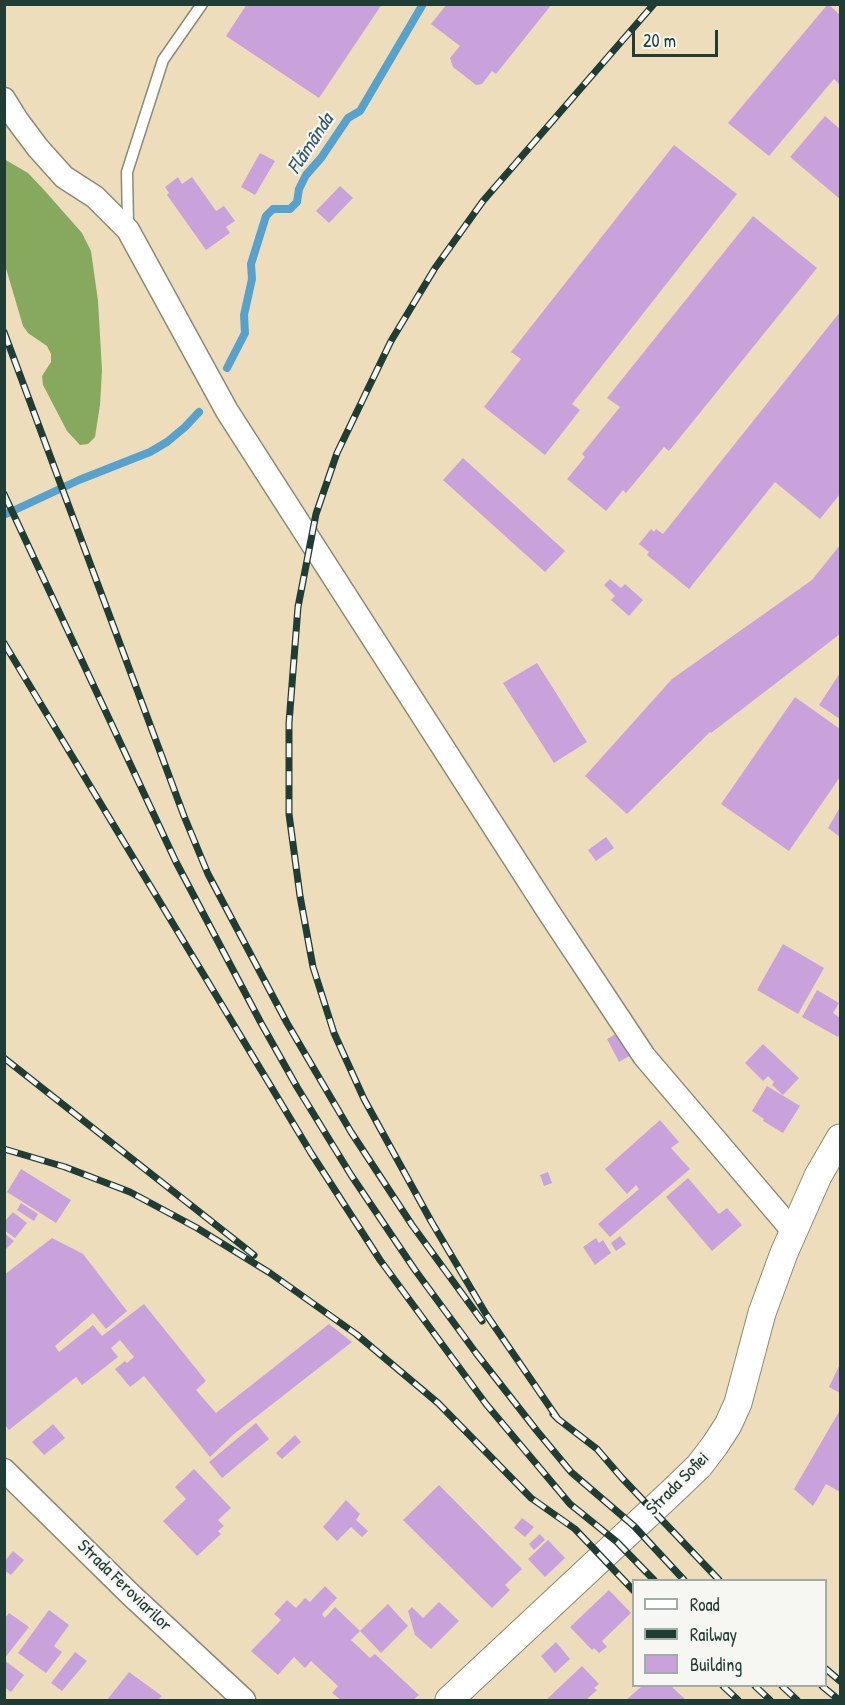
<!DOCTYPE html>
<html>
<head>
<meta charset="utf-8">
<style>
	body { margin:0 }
	#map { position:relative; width:845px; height:1705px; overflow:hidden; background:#eeddba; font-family:"Patrick Hand",sans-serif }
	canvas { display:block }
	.frame { position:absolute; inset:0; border:6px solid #1f3d34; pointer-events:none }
	.legend { position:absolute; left:632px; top:1579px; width:195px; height:108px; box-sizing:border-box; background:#f6f6f2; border:2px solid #a0aca6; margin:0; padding:8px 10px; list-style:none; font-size:18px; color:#1f3d34 }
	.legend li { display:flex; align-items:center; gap:12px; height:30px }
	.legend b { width:30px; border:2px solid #a0aca6 }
	.scale { position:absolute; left:632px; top:30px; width:86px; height:27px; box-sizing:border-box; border:3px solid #1f3d34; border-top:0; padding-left:8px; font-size:18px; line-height:21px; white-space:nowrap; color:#1f3d34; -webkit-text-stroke:4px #f6f6f2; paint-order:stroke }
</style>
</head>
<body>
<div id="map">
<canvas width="845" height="1705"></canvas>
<div class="frame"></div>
<ul class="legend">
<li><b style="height:8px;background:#fff"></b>Road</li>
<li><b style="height:8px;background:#1f3d34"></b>Railway</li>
<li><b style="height:16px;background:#c9a2dc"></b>Building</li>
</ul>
<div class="scale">20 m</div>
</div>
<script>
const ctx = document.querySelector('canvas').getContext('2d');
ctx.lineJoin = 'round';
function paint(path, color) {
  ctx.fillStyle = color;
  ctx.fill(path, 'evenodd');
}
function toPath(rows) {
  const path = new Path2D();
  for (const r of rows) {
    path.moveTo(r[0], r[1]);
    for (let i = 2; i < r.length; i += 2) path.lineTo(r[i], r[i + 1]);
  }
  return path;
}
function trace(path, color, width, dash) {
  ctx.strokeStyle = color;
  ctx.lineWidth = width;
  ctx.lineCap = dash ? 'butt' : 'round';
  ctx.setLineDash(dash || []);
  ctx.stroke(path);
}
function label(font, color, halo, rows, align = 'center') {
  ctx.font = font + ' "Patrick Hand",sans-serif';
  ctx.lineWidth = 4.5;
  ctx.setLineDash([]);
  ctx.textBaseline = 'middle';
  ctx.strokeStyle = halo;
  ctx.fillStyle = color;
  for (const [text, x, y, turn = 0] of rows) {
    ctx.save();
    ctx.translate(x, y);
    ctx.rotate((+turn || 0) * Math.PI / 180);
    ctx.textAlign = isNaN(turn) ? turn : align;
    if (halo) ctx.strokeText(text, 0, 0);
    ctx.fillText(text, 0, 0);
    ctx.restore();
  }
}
const forest = toPath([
	[4,159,28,173,45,191,82,233,91,251,98,301,102,370,100,405,95,437,88,444,80,445,67,431,43,385,42,376,51,362,51,354,47,346,28,333,23,326,5,265]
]);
const stream = toPath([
	[227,368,245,333,244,315,252,279,251,264,266,216,273,209,290,209,297,202,299,189,306,175,321,158,348,118,360,111,423,4],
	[4,515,79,480,150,452,167,442,185,427,199,412]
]);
const building = toPath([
	[247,4,382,4,319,98,226,36],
	[447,4,552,4,496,74,492,71,482,84,476,85,453,67,450,58,460,46,431,24],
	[828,4,840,15,840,85,834,79,769,156,728,123],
	[825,116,840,129,840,199,790,157],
	[674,145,737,194,572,404,580,410,545,455,484,407,521,359,511,352],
	[260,153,275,161,255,195,241,187],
	[178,177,182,184,192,177,216,211,224,206,235,221,226,227,230,233,206,250,167,195,169,193,165,187],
	[340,186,353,198,329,223,316,211],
	[753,216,817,268,669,451,664,447,626,493,623,490,606,511,567,479,585,457,582,454,620,407,607,398],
	[840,312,840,494,820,519,775,482,689,589,647,555,649,552,639,544,651,529,654,532,656,529,663,534],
	[463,458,565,551,545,572,443,480],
	[840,545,840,634,711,733,710,732,627,814,585,776,672,679,812,580],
	[610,579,621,588,625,584,643,600,629,616,611,600,615,596,604,585],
	[537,663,587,742,554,763,503,683],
	[840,673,840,719,819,705],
	[795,697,840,729,840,777,789,851,721,804],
	[840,807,840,837,828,828],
	[606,837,614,848,596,861,588,850],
	[783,944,824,968,798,1014,757,990],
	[817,990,839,1003,833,1013,840,1018,840,1033,838,1037,802,1017],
	[619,1032,631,1055,619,1062,607,1039],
	[763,1044,799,1078,783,1095,772,1085,774,1082,768,1076,763,1081,745,1063],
	[767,1086,800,1106,783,1133,763,1121,764,1119,752,1111],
	[660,1120,679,1142,671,1148,690,1169,610,1237,598,1224,639,1189,636,1185,627,1194,605,1169],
	[21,1169,71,1200,56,1223,7,1192],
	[548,1172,552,1183,544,1186,540,1175],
	[688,1178,719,1214,727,1208,742,1225,712,1251,666,1197],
	[21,1203,38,1214,34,1221,17,1210],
	[13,1212,27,1223,15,1238,4,1230,4,1222],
	[4,1233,14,1241,4,1251],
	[620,1236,626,1244,616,1251,611,1243],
	[52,1238,83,1254,127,1311,106,1329,93,1313,55,1346,59,1352,93,1325,102,1336,144,1304,206,1381,196,1390,216,1413,329,1324,352,1342,234,1434,210,1457,144,1376,130,1387,115,1369,125,1361,127,1363,134,1357,120,1340,111,1348,118,1357,82,1385,76,1377,9,1430,4,1424,4,1275],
	[596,1238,599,1243,603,1240,611,1253,595,1265,583,1247],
	[840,1364,840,1393,829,1387],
	[840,1410,840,1492,826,1484,813,1506,794,1489],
	[256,1423,269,1439,222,1478,209,1462],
	[53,1424,65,1438,44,1455,32,1442],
	[295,1435,301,1442,282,1459,276,1453],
	[194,1469,231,1508,218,1520,224,1526,218,1531,221,1534,197,1556,163,1521,186,1499,175,1487],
	[439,1485,522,1569,505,1585,510,1590,492,1608,403,1520],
	[346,1500,360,1514,356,1520,368,1531,362,1537,351,1527,337,1541,323,1527],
	[522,1518,534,1527,525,1537,514,1528],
	[540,1534,545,1540,534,1550,529,1544],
	[548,1540,565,1558,545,1577,528,1559],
	[13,1551,24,1560,11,1575,4,1570,4,1562],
	[325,1586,337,1598,322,1614,325,1618,335,1607,360,1631,351,1640,370,1658,375,1654,419,1695,413,1700,341,1700,332,1693,338,1686,311,1661,305,1668,294,1657,278,1675,251,1651,281,1620,274,1614,287,1600,296,1608,305,1598,310,1602],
	[609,1590,631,1613,602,1641,607,1647,599,1653,594,1648,592,1650,570,1627],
	[439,1602,459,1621,431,1649,415,1635,408,1611,412,1607,423,1618],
	[388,1604,408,1626,381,1653,360,1631],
	[49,1610,69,1625,54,1646,62,1652,46,1673,18,1653],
	[9,1613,29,1627,4,1659,4,1619],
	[556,1642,570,1659,555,1673,541,1656],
	[75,1652,87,1661,62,1691,51,1683],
	[4,1660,24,1675,11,1692,4,1687],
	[582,1666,599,1684,594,1688,597,1690,586,1700,546,1700],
	[129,1672,162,1696,158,1700,107,1700],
	[642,1686,671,1686,686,1700,626,1700]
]);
const service = toPath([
	[128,226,127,172,163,60,202,4]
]);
const minor = toPath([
	[4,99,17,120,38,148,64,177,95,197,128,230,227,411,548,911,644,1056,793,1231],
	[4,1470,130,1594,244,1700]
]);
const tertiary = toPath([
	[449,1700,674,1490,699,1466,715,1445,728,1425,738,1403,762,1313,784,1253,818,1176,840,1138]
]);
const rail = toPath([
	[4,332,184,816,208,874,287,1023,351,1132,412,1225,482,1321],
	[4,494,176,862,261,1023,297,1087,351,1175,415,1270,476,1353,537,1431,571,1472,634,1526,684,1580],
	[4,643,311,1153,380,1260,486,1404,570,1504,617,1542,654,1580],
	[4,1058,254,1255],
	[4,1149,65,1167,130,1192,197,1228,270,1273,356,1334,438,1403,531,1498,575,1529,634,1591],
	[553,1414,558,1419,597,1449,622,1478,719,1580],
	[558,1419,486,1314,431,1221,364,1099,334,1033,313,967,300,896,289,814,289,723,298,607,316,514,337,453,391,341,435,268,483,201,654,4],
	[826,1669,840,1681],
	[723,1686,738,1700],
	[755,1686,770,1700],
	[782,1686,797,1700],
	[822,1686,839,1700]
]);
const streetNames = [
	["Strada Sofiei",678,1484,-45],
	["Strada Feroviarilor",124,1586,44]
];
const waterNames = [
	["Flămânda",311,144,-57]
];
paint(forest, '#87a95d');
trace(stream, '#56a2cf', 8);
paint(building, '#c9a2dc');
trace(service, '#868d77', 13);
trace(minor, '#868d77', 25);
trace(tertiary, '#868d77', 29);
trace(service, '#fff', 10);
trace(minor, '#fff', 22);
trace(tertiary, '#fff', 27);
trace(rail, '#1f3d34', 7);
trace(rail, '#f6f6f2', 4.5, [14]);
label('18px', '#1f3d34', '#f6f6f2', streetNames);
label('italic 20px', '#305b62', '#f6f6f2', waterNames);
</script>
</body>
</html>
